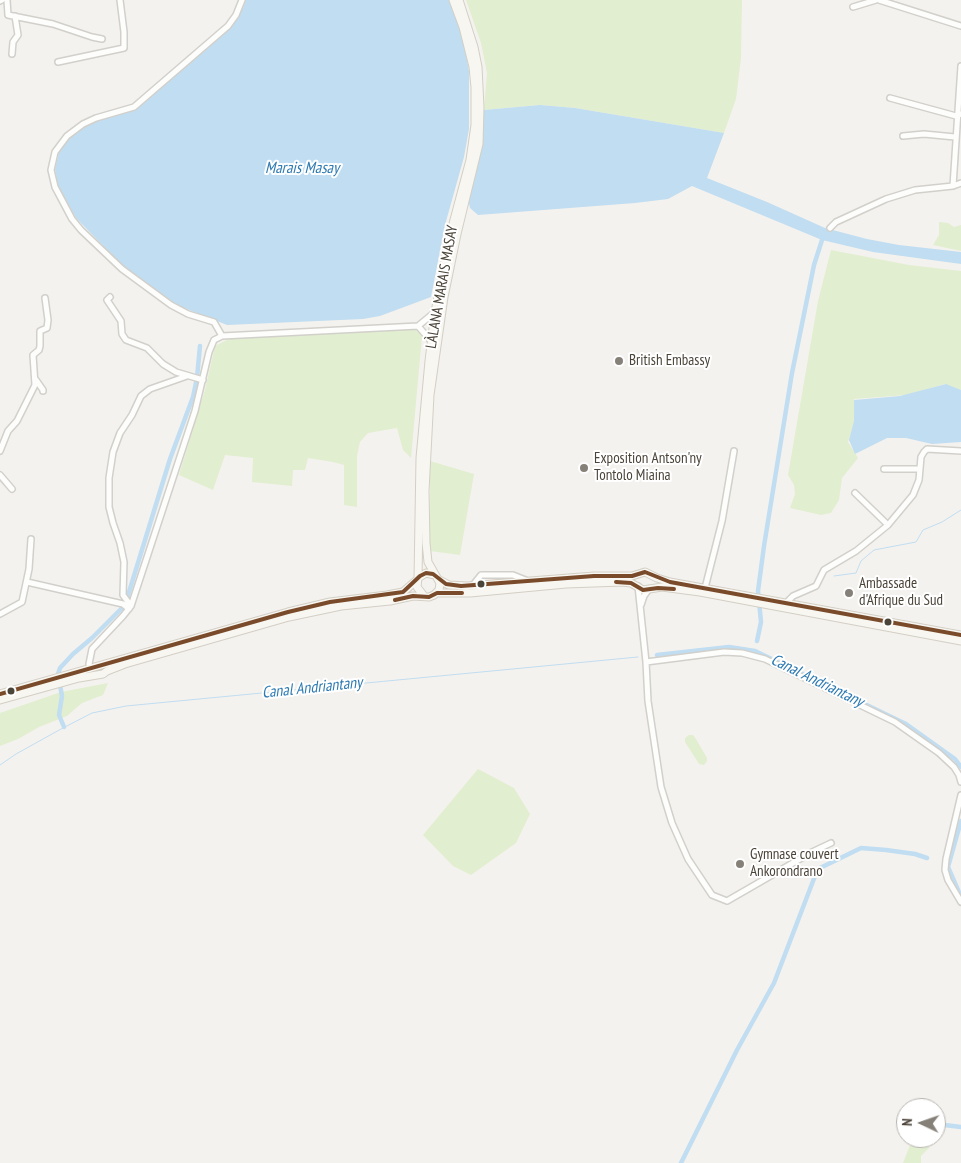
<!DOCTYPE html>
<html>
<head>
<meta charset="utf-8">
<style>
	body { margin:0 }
	#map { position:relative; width:961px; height:1163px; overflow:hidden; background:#f4f2ee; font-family:"PT Sans Narrow",sans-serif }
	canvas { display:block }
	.north { position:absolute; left:896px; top:1098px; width:50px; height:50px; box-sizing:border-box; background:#fff; border:1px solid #b7b4b0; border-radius:50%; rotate:273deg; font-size:14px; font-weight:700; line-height:20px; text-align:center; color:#4b4439 }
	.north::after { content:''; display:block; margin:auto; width:18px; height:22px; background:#868178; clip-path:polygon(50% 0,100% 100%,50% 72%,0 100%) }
</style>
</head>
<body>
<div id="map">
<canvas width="961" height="1163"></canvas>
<div class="north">N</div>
</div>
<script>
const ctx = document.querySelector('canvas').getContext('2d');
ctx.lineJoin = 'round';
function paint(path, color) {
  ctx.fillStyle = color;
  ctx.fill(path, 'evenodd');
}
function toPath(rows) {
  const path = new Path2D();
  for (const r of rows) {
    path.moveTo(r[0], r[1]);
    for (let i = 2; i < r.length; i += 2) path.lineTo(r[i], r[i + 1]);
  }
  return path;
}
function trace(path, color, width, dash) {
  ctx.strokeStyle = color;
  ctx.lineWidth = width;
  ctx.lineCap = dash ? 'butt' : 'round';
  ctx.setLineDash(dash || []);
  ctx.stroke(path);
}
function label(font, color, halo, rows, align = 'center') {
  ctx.font = font + ' "PT Sans Narrow",sans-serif';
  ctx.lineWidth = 4;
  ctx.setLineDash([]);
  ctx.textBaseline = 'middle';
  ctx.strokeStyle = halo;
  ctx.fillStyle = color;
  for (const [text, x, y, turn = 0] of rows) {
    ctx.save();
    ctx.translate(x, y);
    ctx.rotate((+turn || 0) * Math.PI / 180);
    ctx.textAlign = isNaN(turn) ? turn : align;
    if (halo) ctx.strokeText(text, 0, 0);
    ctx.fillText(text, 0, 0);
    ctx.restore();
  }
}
const green = toPath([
	[466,0,742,0,741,58,736,99,724,133,575,108,540,105,484,110,487,73,481,43],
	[939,222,948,223,954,227,961,225,961,251,933,245,939,235],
	[831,250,909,265,961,271,961,390,945,384,906,395,854,399,855,421,848,442,858,458,842,478,839,500,831,513,821,515,790,508,795,494,794,485,788,475,818,301],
	[417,329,422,336,411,458,403,450,397,428,368,433,360,442,357,456,357,507,344,505,344,465,333,462,308,458,305,470,293,470,292,486,252,482,253,458,225,455,213,490,179,475,205,390,215,346,231,338],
	[430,461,474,474,460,555,430,551],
	[108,683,103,695,82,703,67,716,39,727,18,739,0,746,0,713,61,692],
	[689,735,693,735,696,739,707,758,707,761,704,765,699,764,685,742,685,738],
	[478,769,514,788,530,814,516,843,471,875,453,866,423,835],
	[912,1140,930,1147,921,1156,921,1163,903,1163]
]);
const water = toPath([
	[246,0,450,0,464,43,469,71,469,129,464,157,445,225,431,297,380,316,363,319,227,325,174,304,125,268,76,218,58,186,55,169,59,151,70,135,86,124,127,111,232,25,243,8],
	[540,105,575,108,724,133,707,178,767,202,825,228,867,239,899,245,961,252,961,264,873,252,822,240,692,186,668,199,635,203,478,215,470,208,468,199,481,149,484,110],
	[946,384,961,390,961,442,932,444,906,438,887,438,855,454,849,440,854,421,854,400,900,396]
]);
const stream = toPath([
	[834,576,856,573,861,561,874,550,916,542,923,530,942,522,961,510],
	[0,765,16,754,61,729,92,713,126,706,638,657]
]);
const canal = toPath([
	[757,641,761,622,758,591,764,546,792,373,814,265,822,240],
	[657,655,729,647,755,651,906,724,955,759,961,767],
	[64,727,59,715,62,696,58,674,60,668,73,654,92,638,125,605,170,459,193,397,197,378,200,346],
	[961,821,948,867,961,897],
	[936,1124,961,1127],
	[681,1163,737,1050,774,983,815,876,820,868,861,848,886,850,915,854,927,858]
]);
const street = toPath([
	[7,0,8,15,53,24,92,37,102,39],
	[879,0,961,26],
	[0,1,2,0],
	[853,7,876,0],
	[12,54,13,42,18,35,15,16],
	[58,62,124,48,124,32,120,0],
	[890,98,956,116,961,114],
	[903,136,924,134,955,137],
	[953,186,961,66],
	[830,228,836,222,886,199,915,190,953,186,961,183],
	[110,297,107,300,121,321,122,334,126,340,147,348,163,364,176,372,203,380],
	[418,326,431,341],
	[222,336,214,322,188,314,171,305,122,269,81,230,72,219,55,187,51,170,55,152,67,136,83,124,96,118,134,107,228,26,236,15,242,0],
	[36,380,43,390,43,391],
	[0,451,8,431,17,421,35,385,33,355,39,350,40,346,40,331,47,328,48,320,45,298],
	[884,469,920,469],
	[0,475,12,489],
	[855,493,888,525],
	[27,582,123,604,129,609],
	[473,585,481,575,513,575,528,581],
	[638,586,646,662,648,701,661,787,672,823,688,859,712,895,727,901,812,852,831,843],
	[705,588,722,521,734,451],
	[787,602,793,596,816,586,824,570,856,551,888,525,913,495,919,480,921,457,924,452,927,449,961,451],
	[641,605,644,596,649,589],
	[131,606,123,595,124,562,120,543,113,523,109,507,109,478,113,452,120,433,132,415,141,396,150,389,187,376],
	[0,614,22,602,29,569,31,539],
	[646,662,724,652,742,653,765,659,895,722,939,753,954,767,959,775,961,782],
	[90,669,89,664,92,649,123,616,131,606,195,411,209,352,214,340,222,336,418,326,435,312],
	[961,795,946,859,945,870,948,880,961,902]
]);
const secondary = toPath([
	[418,578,420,458,429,361,435,312,450,235,470,160,475,125,475,87,473,67,463,27,453,0],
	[439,580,449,585,467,586,594,576,632,576,645,572,657,578,670,582,961,635],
	[437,593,470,593,566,584,622,582,631,583,643,590,662,587,700,592,961,641],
	[424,596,417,587,418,578,426,573,435,575],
	[0,694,288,612,330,602,387,595,403,592,417,580],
	[0,700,79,678,103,674,107,671,125,664,289,617,341,606,390,601,413,596,429,597,434,595,439,590,440,583,428,562,426,543,425,491,430,395,444,297,457,234,479,144,480,107,478,67,474,47,459,0]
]);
const bus1 = toPath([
	[616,582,631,583,643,590,658,588,674,589],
	[395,600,413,596,429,597,437,593,462,593],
	[0,694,288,612,330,602,403,592,420,576,426,573,433,574,446,584,461,586,594,576,632,576,645,572,670,582,961,635]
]);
const markers = [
	[619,361,5,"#868178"],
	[584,468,5,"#868178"],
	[481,584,4.5,"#4b4439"],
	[849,593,5,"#868178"],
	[888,622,4.5,"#4b4439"],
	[11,691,4.5,"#4b4439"],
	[740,864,5,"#868178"]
];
const streetNames = [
	["LÀLANA MARAIS MASAY",442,287,-80]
];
const poiNames = [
	["British Embassy",629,361],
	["Exposition Antson'ny",594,459],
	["Tontolo Miaina",594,476],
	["Ambassade",859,584],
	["d'Afrique du Sud",859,601],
	["Gymnase couvert",750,855],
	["Ankorondrano",750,872]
];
const waterNames = [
	["Marais Masay",302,168],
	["Canal Andriantany",817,681,26],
	["Canal Andriantany",312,688,-6]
];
paint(green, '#e1eecf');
paint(water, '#c0ddf1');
trace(stream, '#c0ddf1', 1);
trace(canal, '#c0ddf1', 4.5);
trace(street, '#d2d0cb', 8);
trace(secondary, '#d3cfc5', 9);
trace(street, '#fdfdfc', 5);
trace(secondary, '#f7f6f1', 7);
trace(bus1, '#7a4b2a', 4);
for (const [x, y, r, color] of markers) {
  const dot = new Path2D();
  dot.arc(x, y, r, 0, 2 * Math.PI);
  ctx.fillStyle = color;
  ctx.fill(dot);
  trace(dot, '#fff', 2);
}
label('15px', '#4b4439', '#fff', streetNames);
label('15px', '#4b4439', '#fff', poiNames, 'left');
label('italic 16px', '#2e7ab2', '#fff', waterNames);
</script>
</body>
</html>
